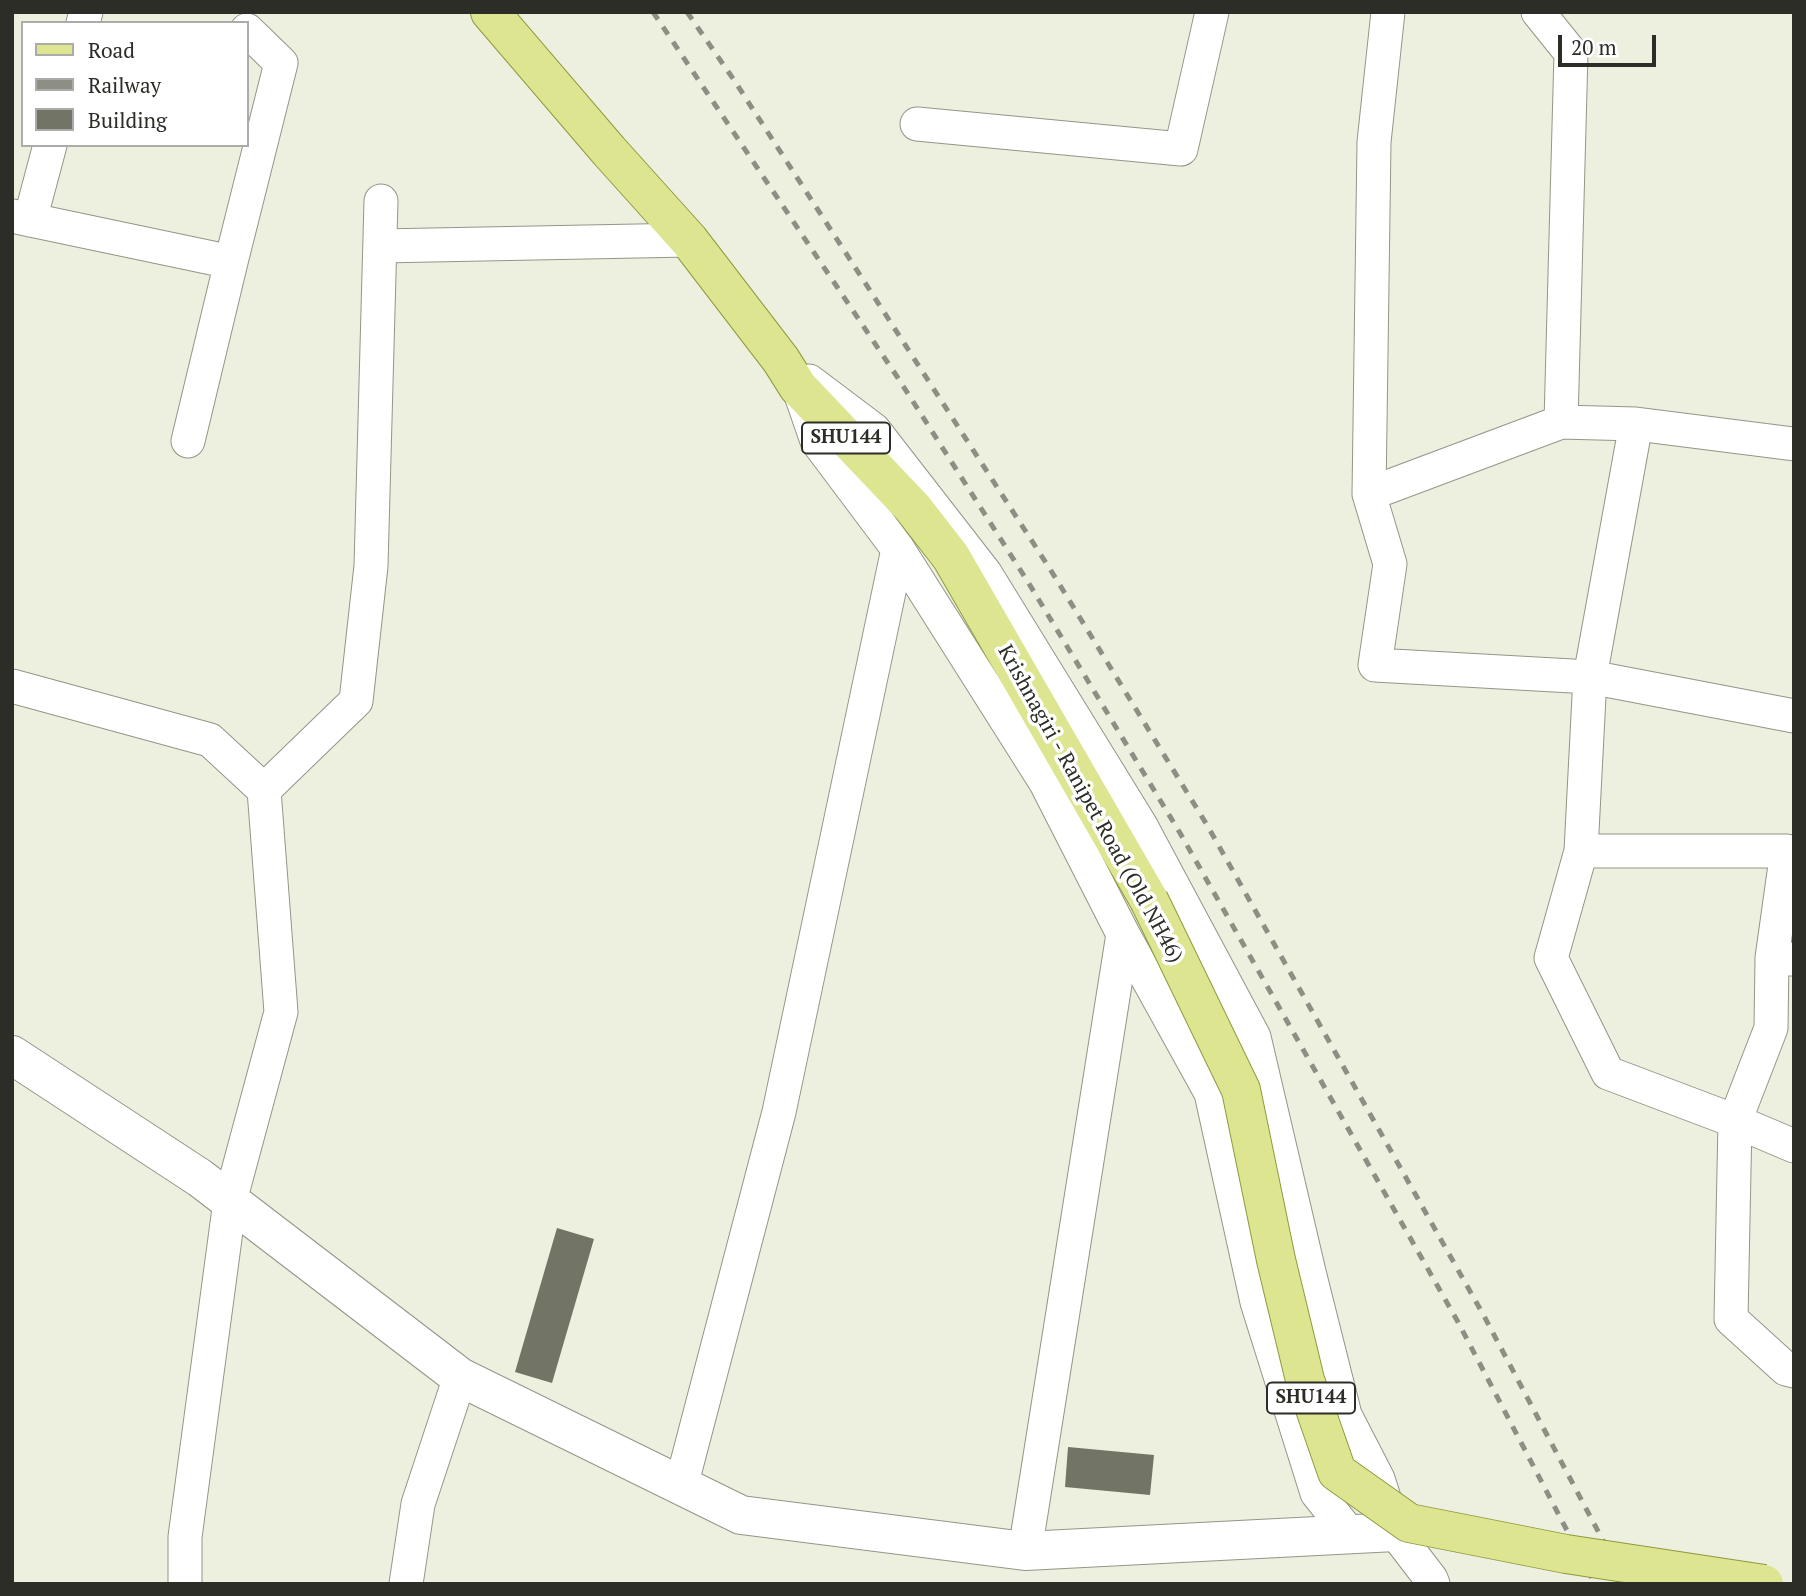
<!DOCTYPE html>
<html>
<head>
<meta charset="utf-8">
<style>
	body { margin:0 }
	#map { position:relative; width:1806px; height:1596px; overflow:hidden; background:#edefdf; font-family:"PT Serif",serif }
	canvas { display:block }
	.frame { position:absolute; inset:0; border:14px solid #2c2d27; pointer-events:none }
	.legend { position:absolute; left:21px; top:21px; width:228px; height:126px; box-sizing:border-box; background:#fff; border:2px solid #ababa9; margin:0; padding:9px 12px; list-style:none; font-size:21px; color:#2c2d27 }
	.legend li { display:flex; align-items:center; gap:14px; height:35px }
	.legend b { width:35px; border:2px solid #ababa9 }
	.scale { position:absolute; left:1558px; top:35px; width:98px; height:32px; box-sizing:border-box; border:4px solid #2c2d27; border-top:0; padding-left:9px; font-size:21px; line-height:24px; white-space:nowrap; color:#2c2d27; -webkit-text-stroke:5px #fff; paint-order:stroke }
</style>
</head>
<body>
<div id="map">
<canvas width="1806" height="1596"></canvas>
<div class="frame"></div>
<ul class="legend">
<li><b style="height:9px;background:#dde591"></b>Road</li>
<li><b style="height:9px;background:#8e8f84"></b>Railway</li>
<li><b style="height:19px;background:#727466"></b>Building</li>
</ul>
<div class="scale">20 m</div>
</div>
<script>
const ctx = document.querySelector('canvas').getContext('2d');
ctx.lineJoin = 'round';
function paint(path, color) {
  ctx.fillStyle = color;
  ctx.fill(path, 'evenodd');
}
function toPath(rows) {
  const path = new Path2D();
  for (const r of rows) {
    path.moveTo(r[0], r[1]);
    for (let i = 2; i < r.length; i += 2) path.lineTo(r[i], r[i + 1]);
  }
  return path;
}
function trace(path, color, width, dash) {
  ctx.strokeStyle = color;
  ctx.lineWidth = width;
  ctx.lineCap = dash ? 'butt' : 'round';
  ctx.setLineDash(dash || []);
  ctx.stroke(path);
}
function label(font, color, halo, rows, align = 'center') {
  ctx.font = font + ' "PT Serif",serif';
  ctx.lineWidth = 7;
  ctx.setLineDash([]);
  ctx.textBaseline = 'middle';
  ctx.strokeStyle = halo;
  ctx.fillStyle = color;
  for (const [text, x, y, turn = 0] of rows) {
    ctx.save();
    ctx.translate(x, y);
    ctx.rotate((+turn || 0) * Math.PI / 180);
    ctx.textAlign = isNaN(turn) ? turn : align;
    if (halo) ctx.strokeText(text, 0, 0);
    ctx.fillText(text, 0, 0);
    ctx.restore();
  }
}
const building = toPath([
	[557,1228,594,1239,552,1383,515,1372],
	[1068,1447,1154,1455,1150,1495,1065,1487]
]);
const minor = toPath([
	[1538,12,1571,53,1561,422],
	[83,23,86,12],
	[917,124,1181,149,1212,12],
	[12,216,231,262,188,441],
	[30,220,50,145],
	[380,246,689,240],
	[231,262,281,63,247,30],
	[809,381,874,430,985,573,1141,826,1254,1037,1309,1272,1345,1415,1378,1479,1395,1532,1431,1579,1433,1584],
	[799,389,817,441,898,549,1046,783,1123,934,1211,1093,1257,1302,1317,1493,1349,1533],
	[1636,424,1561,422,1369,494,1390,564,1375,665,1590,677,1636,424,1794,444],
	[1369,494,1374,142,1388,12],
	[12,686,210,740,264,790,281,1012,230,1201,185,1537,185,1584],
	[264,790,356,701,371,566,381,201],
	[1581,851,1590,677,1794,716],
	[1772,958,1787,851,1581,851,1551,958,1608,1073,1735,1121,1771,1028,1772,958,1794,959],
	[1794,1146,1735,1121,1731,1319,1786,1369,1794,1371],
	[681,1486,779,1112,898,549],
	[1025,1551,1123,934],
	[406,1584,418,1504,460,1377]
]);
const tertiary = toPath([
	[12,1055,200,1178,460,1377,741,1515,1025,1551,1395,1532]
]);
const primary = toPath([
	[490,12,609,151,689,240,781,360,798,387,913,508,951,557,1149,900]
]);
const rail = toPath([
	[653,12,898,378,1028,582,1180,833,1458,1322,1595,1584],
	[687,12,734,80,1050,569,1207,825,1484,1316,1626,1584]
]);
const primaryBridge = toPath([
	[1149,900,1241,1090,1276,1260,1305,1380,1337,1472,1409,1523,1566,1554,1764,1584]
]);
const shields = [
	[846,438,88],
	[1311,1398,88]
];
const shieldNames = [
	["SHU144",846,438],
	["SHU144",1311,1398]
];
const streetNames = [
	["Krishnagiri - Ranipet Road (Old NH46)",1090,804,61]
];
paint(building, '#727466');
trace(minor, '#939687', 35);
trace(tertiary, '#939687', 40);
trace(primary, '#909a3c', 40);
trace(minor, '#fff', 33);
trace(tertiary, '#fff', 38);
trace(primary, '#dde591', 38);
trace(rail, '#8e8f84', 5, [9, 9]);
trace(primaryBridge, '#909a3c', 40, []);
trace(primaryBridge, '#dde591', 38);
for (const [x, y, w] of shields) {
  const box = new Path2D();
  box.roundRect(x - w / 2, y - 15.5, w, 31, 5);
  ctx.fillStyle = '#fff';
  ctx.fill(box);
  trace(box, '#2c2d27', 2);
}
label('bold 19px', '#2c2d27', null, shieldNames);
label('21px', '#2c2d27', '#fff', streetNames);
</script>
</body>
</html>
